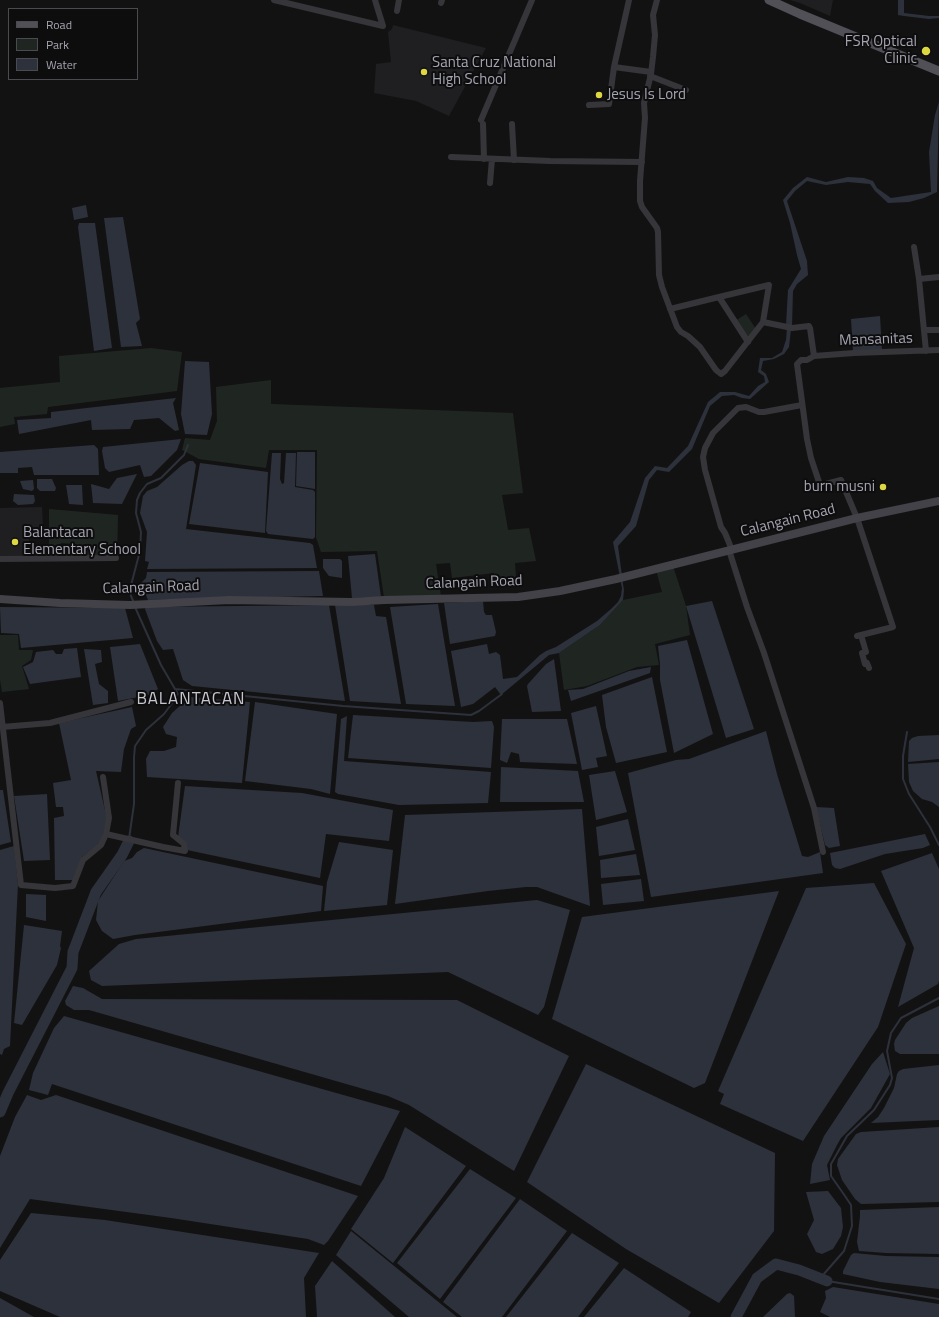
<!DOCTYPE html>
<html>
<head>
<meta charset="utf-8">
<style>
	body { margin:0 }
	#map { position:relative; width:939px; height:1317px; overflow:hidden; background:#131213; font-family:"Titillium Web",sans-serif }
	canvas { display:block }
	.legend { position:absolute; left:8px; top:8px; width:130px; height:72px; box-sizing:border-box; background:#0e0d0e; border:1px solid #4a4a50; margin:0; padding:5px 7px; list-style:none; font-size:12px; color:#a5a5b2 }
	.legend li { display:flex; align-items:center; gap:8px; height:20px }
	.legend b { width:20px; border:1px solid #4a4a50 }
</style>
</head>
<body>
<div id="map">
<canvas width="939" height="1317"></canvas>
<ul class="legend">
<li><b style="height:5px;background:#515057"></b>Road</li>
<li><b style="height:11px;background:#1f2622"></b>Park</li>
<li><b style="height:11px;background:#2d313b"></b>Water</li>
</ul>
</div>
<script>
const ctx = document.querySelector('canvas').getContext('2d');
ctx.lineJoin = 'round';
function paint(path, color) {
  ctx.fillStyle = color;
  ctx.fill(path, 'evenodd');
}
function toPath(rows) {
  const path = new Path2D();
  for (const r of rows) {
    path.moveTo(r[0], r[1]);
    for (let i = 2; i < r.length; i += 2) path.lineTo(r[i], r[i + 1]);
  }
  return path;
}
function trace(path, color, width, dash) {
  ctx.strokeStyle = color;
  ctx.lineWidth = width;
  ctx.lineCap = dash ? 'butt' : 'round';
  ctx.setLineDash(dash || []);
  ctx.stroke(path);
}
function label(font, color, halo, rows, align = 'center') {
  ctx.font = font + ' "Titillium Web",sans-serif';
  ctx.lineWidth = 4;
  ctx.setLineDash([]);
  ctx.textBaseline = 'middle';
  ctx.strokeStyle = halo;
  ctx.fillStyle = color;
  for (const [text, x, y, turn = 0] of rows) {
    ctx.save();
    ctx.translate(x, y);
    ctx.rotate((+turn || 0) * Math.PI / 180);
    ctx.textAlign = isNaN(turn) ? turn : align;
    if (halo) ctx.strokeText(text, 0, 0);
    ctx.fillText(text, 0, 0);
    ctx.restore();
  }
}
const built = toPath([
	[790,0,833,0,830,16,800,3],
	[393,25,486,48,449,116,416,101,374,93,376,64,391,62,388,32,392,29],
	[42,507,43,527,29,528,29,557,0,556,0,508]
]);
const green = toPath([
	[746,314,756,329,748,341,735,321],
	[151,348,182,352,177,391,48,407,47,414,14,417,15,424,0,427,0,388,60,382,59,356],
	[271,380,271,404,513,413,523,493,502,495,508,530,529,528,536,561,515,563,516,577,494,581,494,573,452,578,450,563,436,564,441,596,384,597,377,551,321,552,316,537,317,450,269,450,266,468,199,459,182,450,185,438,210,440,217,421,216,387],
	[49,509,118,515,117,556,74,556,75,544,61,543,60,556,49,557],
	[673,566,686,606,690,635,655,644,659,665,637,667,587,686,564,690,559,653,600,625,623,600,662,592,656,570],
	[0,635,18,635,19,650,33,650,31,660,22,666,29,689,2,692,0,680]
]);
const water = toPath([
	[898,0,904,0,904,13,929,16,939,16,939,18,929,19,904,16,898,15],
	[939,102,937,192,924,198,909,202,888,203,875,191,870,184,848,182,826,185,807,181,795,191,787,201,807,261,808,275,797,284,793,291,792,326,786,325,788,290,801,269,797,255,790,223,783,200,793,188,807,177,826,182,848,177,864,178,873,181,877,188,891,198,931,192,929,152,935,115],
	[86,205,88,217,74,220,72,208],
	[123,217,140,319,136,323,142,346,121,347,104,218],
	[79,223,95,223,112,348,94,351,78,227],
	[880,316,882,350,853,351,851,319],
	[787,328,791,329,789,347,784,354,774,359,763,361,761,370,766,374,769,382,750,399,742,398,734,395,722,396,710,406,692,449,669,472,657,470,649,480,636,526,618,546,622,576,620,577,613,542,630,522,645,478,655,466,667,468,688,446,708,402,720,392,735,392,749,396,758,386,765,382,764,376,758,372,760,358,772,358,782,352,786,340],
	[185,361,209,362,212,414,207,435,185,434,181,414],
	[176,398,173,403,179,430,175,431,159,418,134,420,130,429,92,430,91,420,19,434,17,420,51,418,51,412],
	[181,439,177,450,151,476,144,477,140,465,109,472,105,468,102,451,103,447],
	[94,445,98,449,99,475,34,475,32,467,18,468,18,473,0,473,0,452],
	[297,452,315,452,315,489,296,486],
	[272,453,281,453,280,479,282,484,284,483,286,453,296,453,295,487,313,490,315,492,315,537,313,539,268,534,266,531],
	[189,461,193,461,196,465,186,529,310,543,313,545,317,568,147,569,149,562,145,561,147,532,140,513,143,496,147,491,157,487,182,465],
	[200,463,268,472,265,533,189,524],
	[137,474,122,504,93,503,91,484,109,489,117,478],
	[37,479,52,479,56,488,55,491,40,491,37,488],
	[33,480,34,489,32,491,23,489,20,481],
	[66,485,82,485,83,505,69,504],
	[14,494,34,495,35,501,33,504,18,505,13,501],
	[375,554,381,597,352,598,348,556],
	[323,559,340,559,342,561,342,578,329,576,323,568],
	[319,571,323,596,148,600,141,583,146,578,147,572],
	[620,578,622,578,624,590,623,600,600,625,559,653,549,655,501,695,495,687,473,704,461,707,451,651,487,644,489,654,496,652,500,655,503,679,517,677,540,655,546,651,556,647,597,621,611,609,618,602,621,596,622,588],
	[483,601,484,612,486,615,492,615,496,632,495,636,450,644,444,603],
	[712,601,754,729,726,738,686,606],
	[438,604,455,706,406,704,390,607],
	[329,605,345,701,192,686,183,680,173,649,163,650,157,641,145,609,146,607],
	[335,605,374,605,376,616,386,617,401,704,350,701],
	[0,607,125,608,133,638,21,648,19,634,1,633],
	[687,640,713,734,674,753,660,680,660,664,658,646],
	[140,644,158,689,149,695,118,701,110,647],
	[77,648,81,677,30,684,23,667,33,662,36,652,53,650,56,654,62,654,64,649],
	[84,649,101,650,102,662,95,664,99,684,108,691,108,703,93,705],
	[554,659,561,711,532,712,527,686,528,684,546,664],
	[651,667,650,673,571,701,568,690,583,689,629,671],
	[652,677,667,752,616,763,606,727,602,695],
	[190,697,250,702,242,783,147,777,146,759,150,751,164,751,176,747,177,737,166,734,163,727,172,713],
	[255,702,337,714,330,794,311,789,245,781],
	[596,706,607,756,596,758,598,767,582,770,571,713],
	[132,707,136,726,131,729,124,749,121,772,96,771,107,819,101,842,82,857,73,880,55,880,54,818,64,816,63,807,56,807,53,783,71,780,59,723],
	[353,715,473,722,492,721,494,727,491,768,348,758],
	[347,716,344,761,491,772,488,803,399,805,338,794,335,792,341,719],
	[502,719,567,719,577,764,520,762,519,754,511,752,507,763,500,760],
	[766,731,777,774,802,856,808,857,820,852,823,873,651,897,628,773,676,760,689,759],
	[939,735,939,759,908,762,909,741,912,738,918,736],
	[939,762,939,807,932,802,922,799,913,791,909,782,908,764],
	[501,767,578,771,584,802,500,802],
	[615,771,627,812,596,820,589,775],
	[185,786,302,793,393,810,389,841,326,834,320,878,187,850,178,837],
	[0,790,3,790,11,842,0,845],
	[47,794,50,860,24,861,14,796],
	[816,807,834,808,840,846,829,848,825,845],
	[582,809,590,906,537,887,526,887,488,891,395,904,405,815],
	[628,819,635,850,599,856,596,827],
	[925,834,930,845,923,848,885,854,840,869,835,868,832,865,830,853],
	[339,842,393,850,387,905,324,911,327,882],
	[14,846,18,884,10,1046,4,1049,2,1055,0,1054,0,850],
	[144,848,323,886,321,911,135,935,113,939,102,931,96,920,98,901,124,861,132,858,137,852],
	[932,853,939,869,939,981,938,984,898,1007,914,948,881,871],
	[636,854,640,875,601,878,600,860],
	[641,879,644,901,603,905,601,884],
	[874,883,906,944,878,1027,803,1141,720,1104,724,1094,718,1091,806,888],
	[779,891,705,1083,694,1088,552,1019,582,917],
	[26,894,46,895,46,921,26,917],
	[537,900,570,910,544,1007,538,1015,448,972,102,986,91,980,89,971,119,944,136,939],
	[24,925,62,931,60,946,61,948,57,965,22,1025,14,1023],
	[73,986,83,988,102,999,457,1000,569,1056,514,1171,409,1105,388,1096,89,1010,74,1010,66,1005,65,1001],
	[939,1006,939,1054,900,1054,895,1051,894,1044,895,1040,906,1023,912,1018],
	[64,1016,400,1111,361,1186,52,1084,48,1095,29,1090,33,1073,54,1028],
	[883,1052,890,1074,871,1108,841,1138,837,1145,827,1165,830,1180,810,1184,812,1164,824,1136,872,1064],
	[586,1064,775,1153,774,1231,719,1303,626,1249,527,1182],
	[939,1065,939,1120,871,1123,878,1117,884,1108,894,1088,897,1074,899,1071,903,1069],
	[27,1095,41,1100,56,1095,358,1196,328,1241,324,1245,308,1239,171,1218,30,1199,0,1248,0,1156,15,1117],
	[405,1127,466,1166,393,1263,351,1229,384,1178],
	[939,1127,939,1202,861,1204,855,1199,842,1180,837,1165,838,1159,856,1134,861,1132],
	[470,1169,516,1198,440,1299,397,1263],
	[828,1191,841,1208,843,1227,841,1236,833,1249,822,1254,816,1252,807,1234,814,1220,806,1192],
	[520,1199,567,1231,502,1317,462,1317,443,1302],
	[939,1207,939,1254,886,1253,859,1251,857,1242,860,1216,860,1210],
	[31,1213,105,1220,319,1253,304,1278,306,1317,60,1317,0,1291,0,1260],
	[351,1231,457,1317,409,1317,336,1255],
	[572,1233,619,1263,578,1317,506,1317],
	[854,1253,886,1256,939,1257,939,1289,880,1282,843,1274,843,1271,851,1255],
	[332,1261,395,1317,317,1317,315,1286],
	[624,1268,691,1312,688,1317,584,1317],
	[833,1287,939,1304,939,1317,830,1317,820,1312,826,1298,825,1291],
	[790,1293,794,1296,795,1317,763,1317,787,1294],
	[0,1298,34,1317,0,1317]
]);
const stream = toPath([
	[134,603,131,596,130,589,140,551,141,532,136,513,137,500,140,493,147,484,161,478,184,455,188,445],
	[135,607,161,665,175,689],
	[907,732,903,756,903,779,909,794,930,827,939,845],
	[129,839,134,804,134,757,135,746,146,730,164,714,173,702,178,694,175,689,343,706,471,715,479,711,502,694],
	[821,1279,823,1275,844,1251,852,1226,851,1205,845,1196,831,1176,831,1164,847,1136,874,1110,890,1085,892,1078,887,1051,891,1033,901,1018,939,998],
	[827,1281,939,1299]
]);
const river = toPath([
	[0,1112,8,1093,72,968,73,952,96,892,122,855,129,841],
	[736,1317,757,1278,776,1264,799,1270,827,1281]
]);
const street = toPath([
	[274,0,383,26,375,0],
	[657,0,653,15,655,35,653,57,651,74,644,103,645,118,640,181,640,201,642,207,657,228,658,232,659,275,662,287,677,327,681,332,688,336,700,347,716,370,721,374,725,371,763,322,792,328,809,326,810,328,814,356,807,360,801,360,797,364,807,439,811,458,819,482,822,485,841,480,857,518,893,627,857,636],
	[441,3,442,0],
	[397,11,399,0],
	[614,67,651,72],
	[650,76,686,90],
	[589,105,609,104,614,67,629,0],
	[481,120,532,0],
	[483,124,484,159],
	[512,124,514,160],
	[451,157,550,161,642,162],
	[490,183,492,159],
	[914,247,919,279,926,351],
	[919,279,939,277],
	[719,297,769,285,763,322],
	[670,309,719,297,748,342],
	[924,330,939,330],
	[814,356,854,353,939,350],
	[729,550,747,607,764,653,814,808,823,852],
	[732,550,725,533,721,527,705,470,703,457,705,448,713,433,738,408,746,407,759,412,764,412,802,405],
	[0,559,116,558],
	[861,635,866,652,862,653,865,664,867,663,869,668],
	[0,703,21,885,55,888,73,886,83,860,101,845,106,834,109,818,103,777],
	[2,727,50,723,131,702],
	[106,834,163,847,185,851,184,844,173,835,178,783]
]);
const secondary = toPath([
	[0,599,60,603,130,605,229,600,351,602,384,600,518,597,560,591,616,579,857,518,939,501]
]);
const primary = toPath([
	[769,0,800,14,939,71]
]);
const markers = [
	[926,51,5,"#ddd841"],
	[424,72,4,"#ddd841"],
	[599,95,4,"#ddd841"],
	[883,487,4,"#ddd841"],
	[15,542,4,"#ddd841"]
];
const poiNames = [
	["FSR Optical",917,42,"right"],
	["Clinic",917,59,"right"],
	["Santa Cruz National",432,63],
	["High School",432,80],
	["Jesus Is Lord",607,95],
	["burn musni",875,487,"right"],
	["Balantacan",23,533],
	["Elementary School",23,550]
];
const streetNames = [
	["Mansanitas",876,340,-2],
	["Calangain Road",788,521,-14],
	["Calangain Road",474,583,-2],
	["Calangain Road",151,588,-2]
];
const quarterNames = [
	["BALANTACAN",191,700]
];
paint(built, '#1f1e20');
paint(green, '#1f2622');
paint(water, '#2d313b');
trace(stream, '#2d313b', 2);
trace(river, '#2d313b', 11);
trace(street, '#36363a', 6);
trace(secondary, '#424248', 8);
trace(primary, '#515057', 9);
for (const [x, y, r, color] of markers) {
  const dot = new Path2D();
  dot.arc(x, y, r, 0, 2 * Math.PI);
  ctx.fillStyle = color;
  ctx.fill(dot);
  trace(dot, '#0e0d0e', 1.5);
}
label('15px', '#a5a5b2', '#0e0d0e', poiNames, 'left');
label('15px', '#a5a5b2', '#0e0d0e', streetNames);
ctx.letterSpacing = '1px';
label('17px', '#c6c6cf', '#0e0d0e', quarterNames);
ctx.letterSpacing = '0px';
</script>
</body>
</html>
